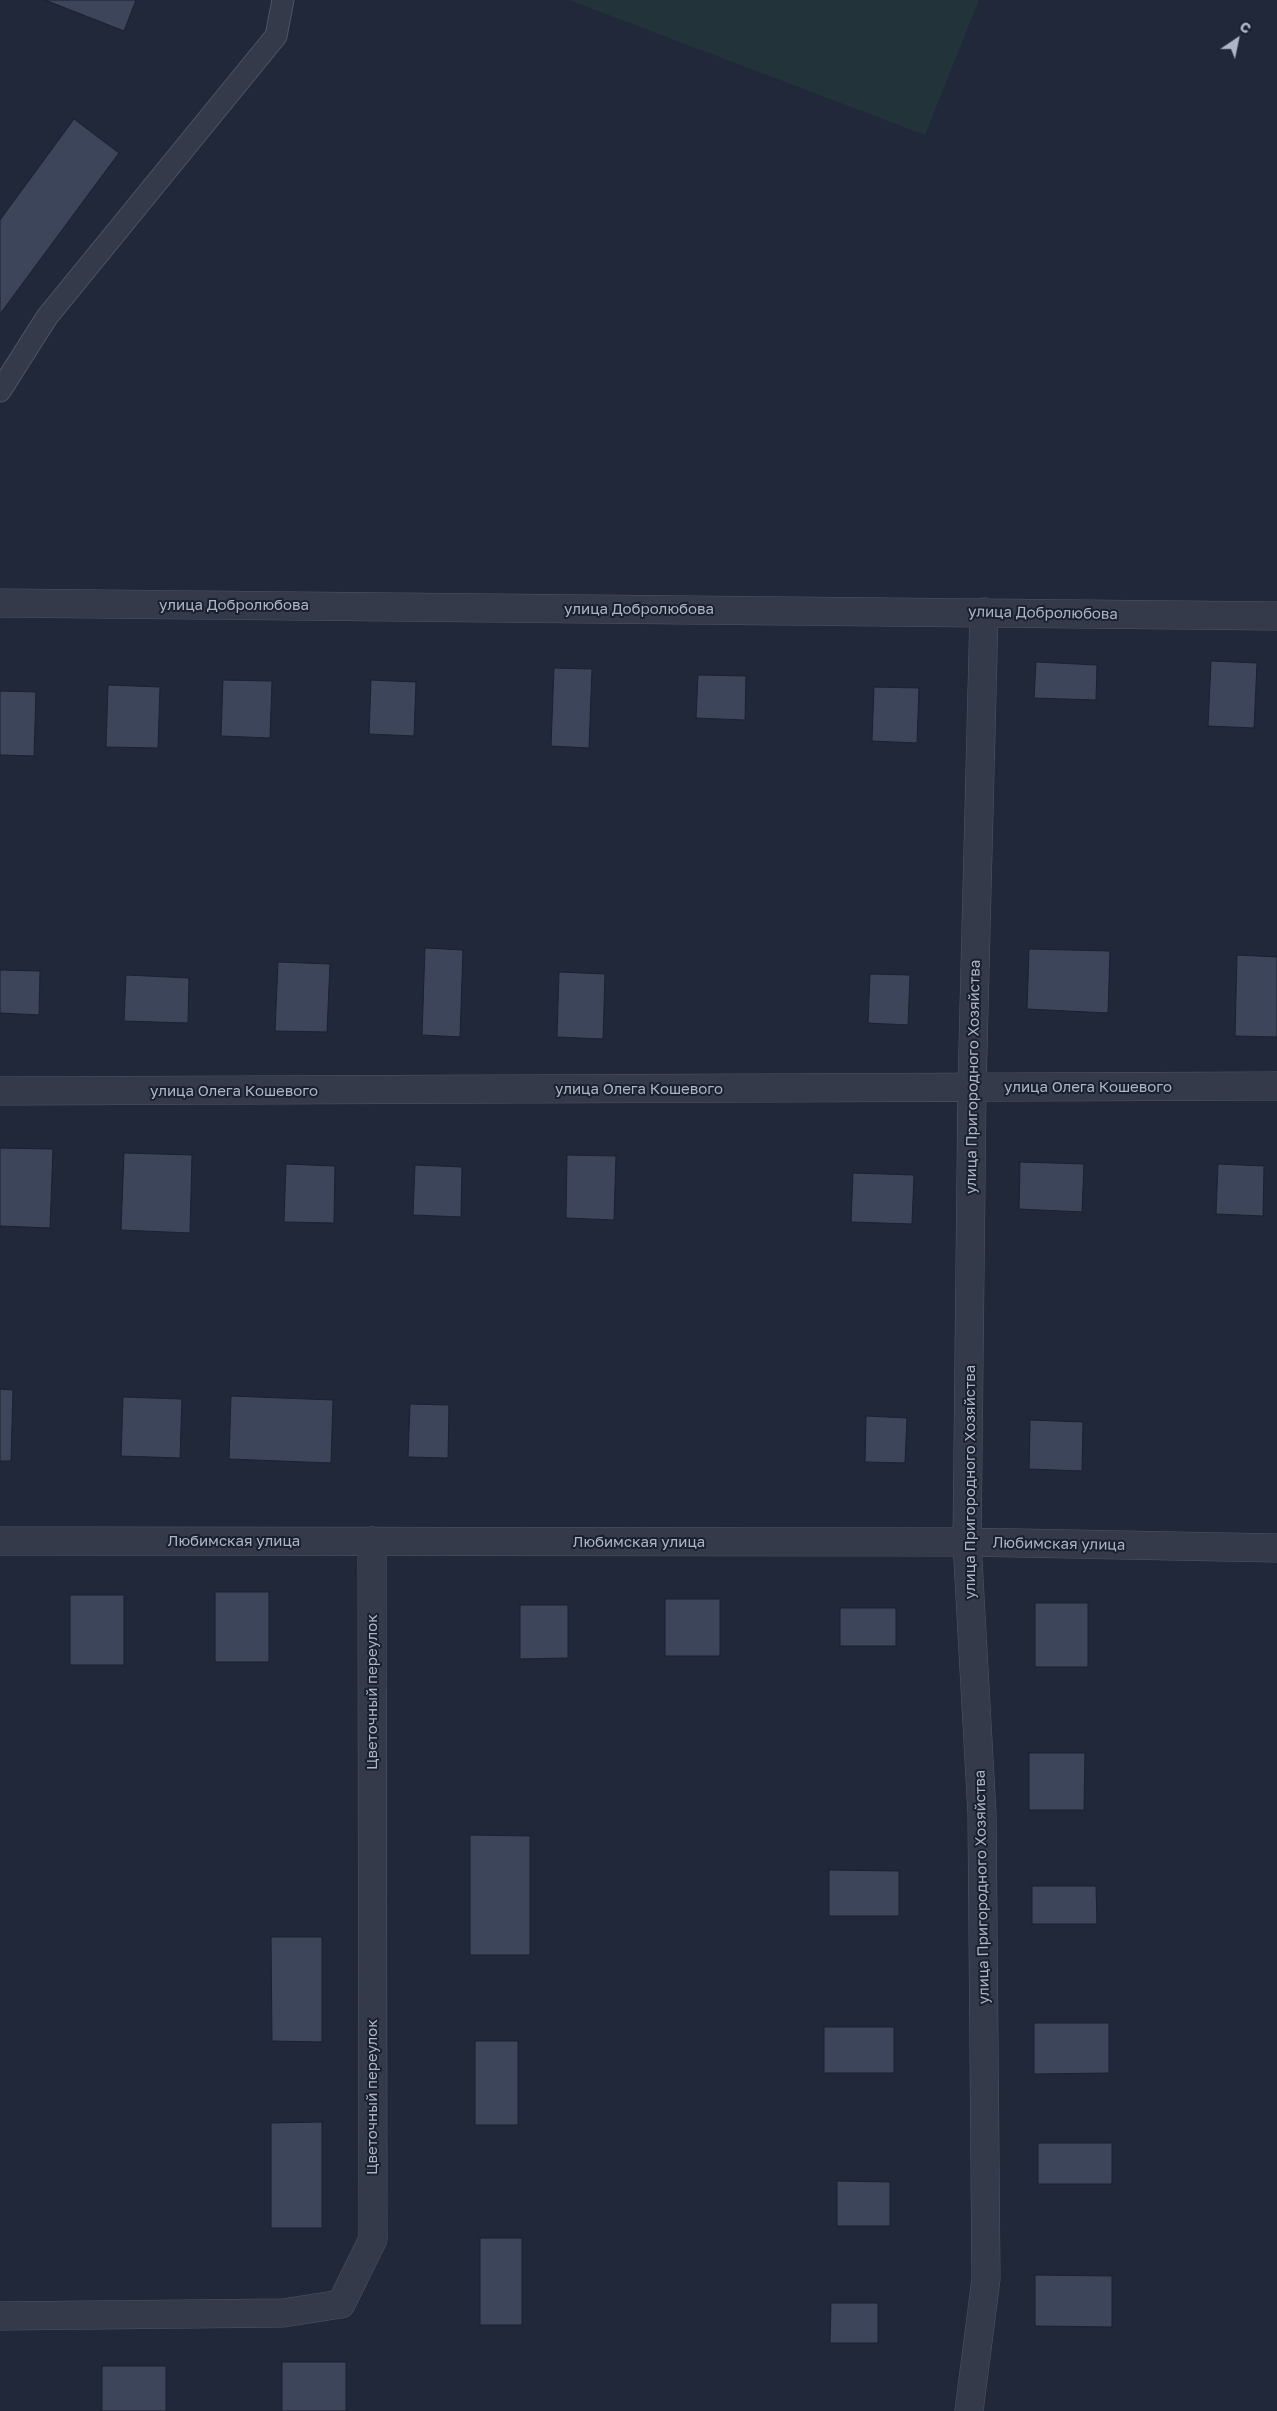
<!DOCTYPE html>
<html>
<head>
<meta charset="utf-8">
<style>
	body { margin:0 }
	#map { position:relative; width:1277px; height:2411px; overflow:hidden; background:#202839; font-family:"Golos Text",sans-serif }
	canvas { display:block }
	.north { position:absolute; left:1212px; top:15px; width:50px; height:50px; -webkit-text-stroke:4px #19202e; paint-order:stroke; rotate:34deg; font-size:14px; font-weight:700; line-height:20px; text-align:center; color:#aeb5c6 }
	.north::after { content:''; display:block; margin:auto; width:18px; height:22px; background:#aeb5c6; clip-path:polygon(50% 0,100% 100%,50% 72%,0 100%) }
</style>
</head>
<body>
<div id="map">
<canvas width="1277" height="2411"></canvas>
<div class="north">С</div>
</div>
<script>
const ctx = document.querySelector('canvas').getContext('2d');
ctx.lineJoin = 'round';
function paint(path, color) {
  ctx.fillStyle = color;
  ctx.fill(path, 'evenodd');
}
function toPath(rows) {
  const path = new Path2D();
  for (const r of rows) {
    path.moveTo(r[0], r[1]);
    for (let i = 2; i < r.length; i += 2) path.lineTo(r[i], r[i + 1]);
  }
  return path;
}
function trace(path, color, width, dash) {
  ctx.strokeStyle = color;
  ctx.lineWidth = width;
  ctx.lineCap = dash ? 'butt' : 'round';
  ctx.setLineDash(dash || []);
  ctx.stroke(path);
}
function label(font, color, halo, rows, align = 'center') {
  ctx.font = font + ' "Golos Text",sans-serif';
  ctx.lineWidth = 4;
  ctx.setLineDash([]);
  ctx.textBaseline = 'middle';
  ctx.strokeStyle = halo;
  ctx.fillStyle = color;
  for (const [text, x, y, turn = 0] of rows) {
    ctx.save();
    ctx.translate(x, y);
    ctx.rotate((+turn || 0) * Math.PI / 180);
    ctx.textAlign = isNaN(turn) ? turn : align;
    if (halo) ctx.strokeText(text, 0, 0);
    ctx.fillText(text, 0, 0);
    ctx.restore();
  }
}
const green = toPath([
	[569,0,979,0,925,135]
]);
const building = toPath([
	[45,0,136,0,124,31,45,0],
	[74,119,119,153,0,314,0,220,74,119],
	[1211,661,1257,663,1254,728,1208,726,1211,661],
	[1036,662,1097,665,1096,700,1034,698,1036,662],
	[554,668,592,669,589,748,551,746,554,668],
	[698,675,746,676,745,720,696,718,698,675],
	[223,680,272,681,270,738,221,736,223,680],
	[371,680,416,682,414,736,369,734,371,680],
	[108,685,160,687,158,748,106,747,108,685],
	[874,687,919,688,917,743,872,741,874,687],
	[0,691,36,692,34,756,0,755,0,691],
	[425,948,463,950,460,1037,422,1035,425,948],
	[1029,949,1110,951,1108,1013,1027,1009,1029,949],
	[1237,955,1277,957,1277,1037,1235,1036,1237,955],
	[278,962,330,964,327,1032,275,1031,278,962],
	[0,970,40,971,39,1015,0,1013,0,970],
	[559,972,605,974,603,1039,557,1037,559,972],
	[870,974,910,975,908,1025,868,1023,870,974],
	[126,975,189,978,188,1023,124,1021,126,975],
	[0,1148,53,1149,50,1228,0,1226,0,1148],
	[124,1153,192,1155,190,1233,121,1230,124,1153],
	[567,1155,616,1156,614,1220,566,1218,567,1155],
	[1020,1162,1084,1164,1082,1212,1019,1209,1020,1162],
	[286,1164,335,1166,334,1223,284,1222,286,1164],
	[1218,1164,1264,1166,1263,1216,1216,1214,1218,1164],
	[415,1165,462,1167,461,1217,413,1215,415,1165],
	[853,1173,914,1175,912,1224,851,1222,853,1173],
	[0,1389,13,1390,11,1461,0,1461,0,1389],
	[231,1396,333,1400,331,1463,229,1459,231,1396],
	[123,1397,182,1399,180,1458,121,1456,123,1397],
	[410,1404,449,1405,448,1458,408,1457,410,1404],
	[866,1416,907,1418,905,1463,865,1462,866,1416],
	[1030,1420,1083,1422,1082,1471,1029,1469,1030,1420],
	[215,1592,269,1592,269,1662,215,1662,215,1592],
	[70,1595,124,1595,124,1665,70,1665,70,1595],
	[665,1599,720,1599,720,1656,665,1656,665,1599],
	[1035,1603,1088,1603,1088,1667,1035,1667,1035,1603],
	[520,1605,568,1605,568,1658,520,1659,520,1605],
	[840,1608,896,1608,896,1646,840,1646,840,1608],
	[1029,1753,1085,1753,1084,1810,1029,1810,1029,1753],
	[470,1835,530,1836,530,1955,470,1955,470,1835],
	[829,1870,899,1871,899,1916,829,1916,829,1870],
	[1032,1886,1096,1886,1097,1924,1032,1924,1032,1886],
	[271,1937,322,1937,322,2042,272,2041,271,1937],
	[1034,2023,1109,2023,1109,2073,1034,2074,1034,2023],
	[824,2027,894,2027,894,2073,824,2073,824,2027],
	[475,2041,518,2041,518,2125,475,2125,475,2041],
	[322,2122,322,2228,271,2228,271,2123,322,2122],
	[1038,2143,1112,2143,1112,2184,1038,2184,1038,2143],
	[837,2181,890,2182,890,2226,837,2226,837,2181],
	[480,2238,522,2238,522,2325,480,2325,480,2238],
	[1035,2275,1112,2276,1112,2327,1035,2326,1035,2275],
	[831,2303,878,2303,878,2343,830,2343,831,2303],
	[282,2362,346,2362,346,2411,282,2411,282,2362],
	[102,2366,166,2366,166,2411,102,2411,102,2366]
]);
const service = toPath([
	[0,391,47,317,276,36,283,0]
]);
const minor = toPath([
	[0,603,1277,616],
	[0,1091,1277,1086],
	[0,1541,967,1542,1277,1548],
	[0,2316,283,2313,341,2304,373,2239,372,1541],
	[969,2411,986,2279,982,1814,967,1542,972,1088,984,612]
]);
const streetNames = [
	["улица Добролюбова",234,605],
	["улица Добролюбова",639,609],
	["улица Добролюбова",1043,613,1],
	["улица Пригородного Хозяйства",973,1077,-89],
	["улица Олега Кошевого",1088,1087],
	["улица Олега Кошевого",639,1089],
	["улица Олега Кошевого",234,1091],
	["улица Пригородного Хозяйства",970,1482,-90],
	["Любимская улица",234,1541],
	["Любимская улица",639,1542],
	["Любимская улица",1059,1544,1],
	["Цветочный переулок",372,1692,-90],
	["улица Пригородного Хозяйства",982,1887,-91],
	["Цветочный переулок",372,2097,-90]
];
paint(green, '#22343a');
paint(building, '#3c4559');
trace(building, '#1b2130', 1);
trace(service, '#4e5564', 23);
trace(minor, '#4e5564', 29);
trace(service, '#343a49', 21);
trace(minor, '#343a49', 28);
label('15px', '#aeb5c6', '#19202e', streetNames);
</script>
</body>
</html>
